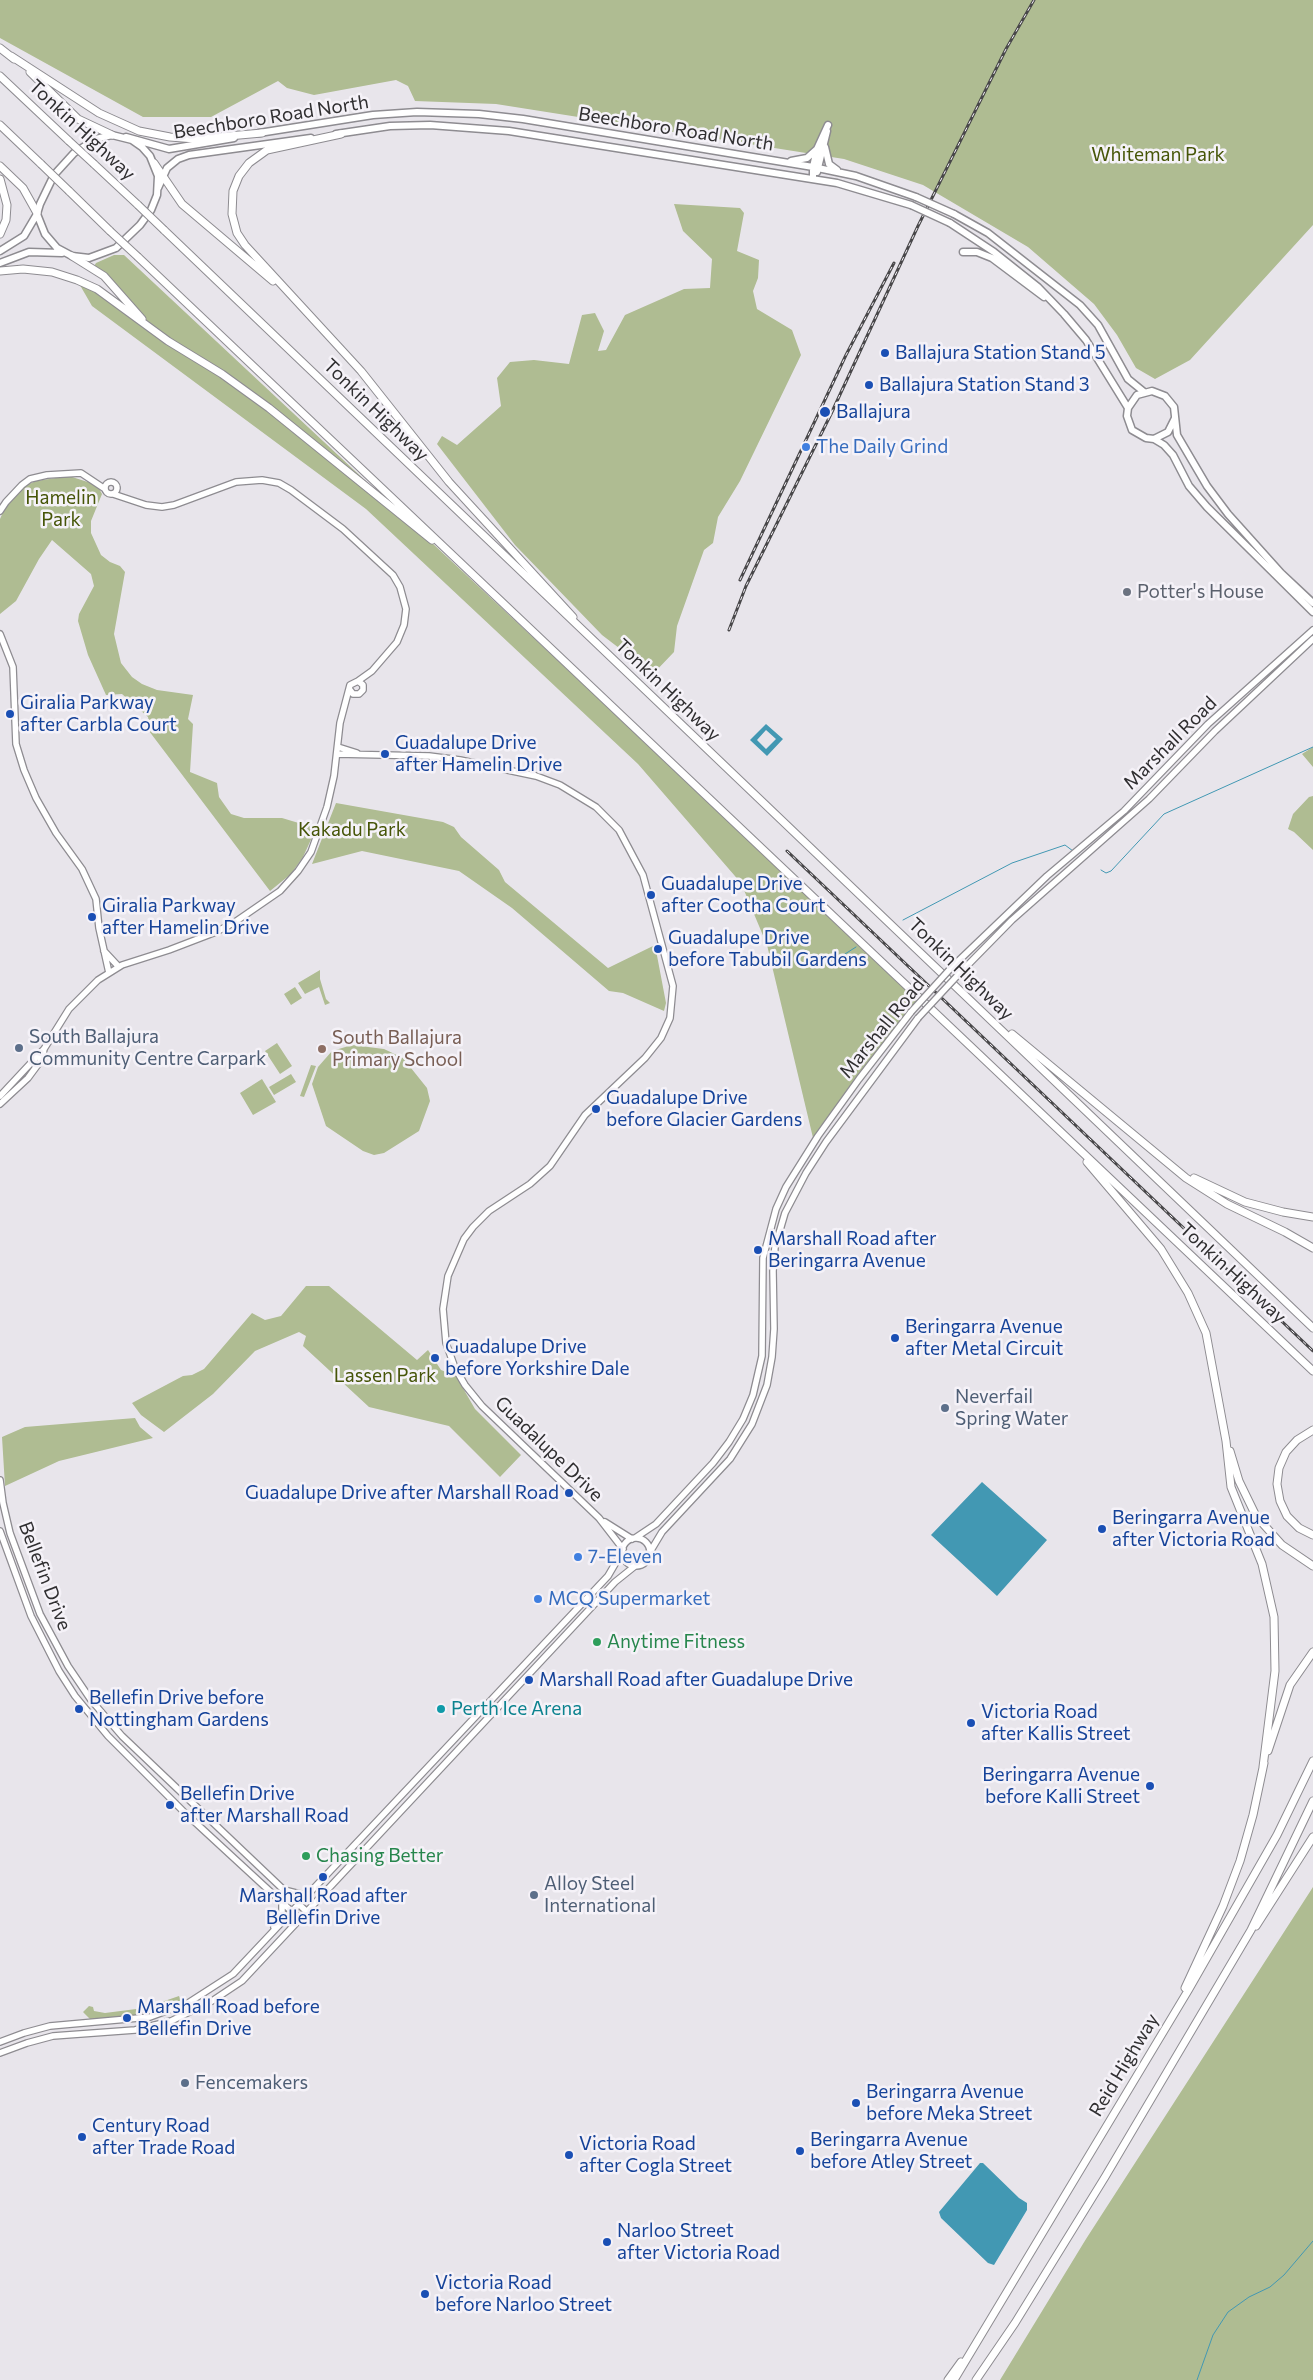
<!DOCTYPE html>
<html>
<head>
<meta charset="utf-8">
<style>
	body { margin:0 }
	canvas { display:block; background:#e8e5eb }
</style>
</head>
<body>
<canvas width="1313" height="2380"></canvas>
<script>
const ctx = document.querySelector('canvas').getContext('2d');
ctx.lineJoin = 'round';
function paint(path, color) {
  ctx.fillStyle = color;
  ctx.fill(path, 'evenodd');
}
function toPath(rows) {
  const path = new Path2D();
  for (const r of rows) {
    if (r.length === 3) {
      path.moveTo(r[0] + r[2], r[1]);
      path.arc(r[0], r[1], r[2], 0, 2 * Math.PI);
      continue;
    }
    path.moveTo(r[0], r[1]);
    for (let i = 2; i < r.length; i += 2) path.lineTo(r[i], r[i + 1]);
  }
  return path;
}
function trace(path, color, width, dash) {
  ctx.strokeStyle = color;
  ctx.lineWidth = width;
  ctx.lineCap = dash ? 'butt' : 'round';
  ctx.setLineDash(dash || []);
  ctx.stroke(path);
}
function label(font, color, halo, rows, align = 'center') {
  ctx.font = font + ' Commissioner,sans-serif';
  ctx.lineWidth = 5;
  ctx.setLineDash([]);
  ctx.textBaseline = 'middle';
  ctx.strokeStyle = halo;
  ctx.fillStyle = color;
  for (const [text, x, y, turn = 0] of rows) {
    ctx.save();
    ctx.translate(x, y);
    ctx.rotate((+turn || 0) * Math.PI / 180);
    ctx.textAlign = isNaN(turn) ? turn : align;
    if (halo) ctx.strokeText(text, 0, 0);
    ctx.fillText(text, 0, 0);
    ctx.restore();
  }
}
const green = toPath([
	[0,0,1313,0,1313,225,1190,360,1155,379,1136,368,1117,335,1094,304,1028,247,923,185,844,159,496,104,415,101,408,86,396,80,314,95,287,88,278,81,211,117,143,117,0,38],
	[674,204,740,208,744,213,737,251,759,260,758,278,753,291,757,309,792,330,801,355,740,481,718,517,713,543,704,550,677,626,674,652,653,674,602,635,515,545,437,444,442,436,457,445,501,406,497,378,510,362,534,360,569,364,582,315,595,313,604,331,598,351,606,350,625,315,684,289,710,288,712,259,683,231],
	[114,255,124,255,922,1001,814,1142,767,945,741,883,638,764,366,509,92,306,77,280,148,327,93,268,96,263],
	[69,476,97,485,102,494,91,521,91,533,101,555,110,562,120,566,125,572,114,634,121,663,132,677,142,684,157,690,193,695,188,719,193,724,190,772,217,783,219,797,231,814,244,818,282,818,312,827,314,833,303,857,291,874,270,891,146,727,149,722,148,717,122,694,106,695,88,655,78,621,79,614,94,586,91,574,52,540,39,559,16,601,0,614,0,519,8,501,23,487,36,481],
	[1313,747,1313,767,1302,754],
	[1313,796,1313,850,1294,832,1288,829,1293,814,1309,797],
	[336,803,443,822,454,827,461,837,499,870,505,882,608,968,655,945,666,1003,664,1011,623,993,609,991,512,908,459,871,362,851,312,864],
	[320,970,320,979,326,999,330,1003,325,1005,319,987,305,994,298,983],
	[295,987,302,998,291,1005,284,994],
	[277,1043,292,1066,280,1074,265,1051],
	[352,1045,384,1049,403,1058,427,1088,430,1101,419,1131,384,1153,374,1155,363,1151,326,1126,312,1084,318,1067,332,1051],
	[311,1065,316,1066,304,1097,300,1096],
	[291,1074,296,1082,274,1095,269,1087],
	[262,1079,276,1102,253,1115,240,1093],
	[306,1286,329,1286,417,1360,428,1350,441,1370,456,1376,475,1409,521,1455,500,1477,449,1426,369,1407,303,1346,306,1336,299,1332,255,1351,213,1394,164,1432,141,1415,132,1403,183,1376,192,1375,204,1369,252,1313,265,1320,281,1316],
	[135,1418,140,1427,153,1438,59,1461,5,1486,2,1437,25,1427],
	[1313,1887,1313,2380,1000,2380,1086,2239],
	[179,1996,181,2002,129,2017,90,2019,83,2012,89,2006,93,2007,94,2011,105,2013,144,2008]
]);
const water = toPath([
	[766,724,783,739,767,756,750,740],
	[766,730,776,739,766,749,757,740],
	[982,1482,1047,1540,997,1596,931,1535],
	[980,2163,983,2163,1019,2198,1027,2203,1027,2210,994,2265,988,2263,941,2218,939,2212]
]);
const stream = toPath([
	[1101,870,1106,873,1111,871,1164,814,1313,747],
	[903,920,1012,863,1065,845,1073,851],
	[845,954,856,947],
	[1197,2380,1213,2335,1228,2312,1249,2297,1270,2287,1284,2275,1313,2241]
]);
const secondary = toPath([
	[111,488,6],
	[113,494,146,505,162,507,174,505,236,482,262,480,279,483,291,490,343,529,393,575,400,587,406,609,404,625,397,642,372,671,358,681],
	[0,511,6,502,22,485,30,479,47,475,81,473,105,489],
	[0,634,13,667,16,744,24,770,36,798,56,833,82,869,96,899,99,928,109,973],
	[338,747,357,753],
	[337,754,429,756,460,760,536,776,560,785,596,807,619,830,643,875,673,986,670,1018,661,1038,645,1058,585,1115,550,1166,530,1184,489,1211,473,1227,464,1239,448,1276,443,1309,446,1343,455,1368,465,1385,482,1406,599,1518,623,1549],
	[104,951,118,966],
	[951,968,1047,876,1124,811,1208,724,1313,630],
	[958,975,1012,920,1149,799,1215,731,1313,639],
	[0,1096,44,1049],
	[0,1104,28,1078,42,1059,44,1049,69,1009,98,980,122,965,169,950,216,932,235,922,280,891,298,871,311,852,327,807,334,776,340,723,350,685,358,681,363,685,363,690,359,694,353,694,350,690],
	[0,1480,3,1503,10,1533,40,1614,68,1666,91,1700,122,1736,307,1912],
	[605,1522,632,1539],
	[0,1531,31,1616,59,1671,75,1696,108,1736,185,1813,300,1919],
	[635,1538,656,1524,713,1463,729,1442,743,1419,753,1395,762,1356,763,1258,776,1209,786,1187,818,1136,859,1079,911,1012],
	[636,1552,14],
	[650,1552,662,1532,730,1459,752,1424,767,1385,772,1357,774,1329,773,1271,775,1247,785,1213,806,1173,826,1142,918,1018],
	[284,1890,304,1895,309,1894],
	[274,1927,282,1912,282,1902],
	[0,2042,24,2033,50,2026,150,2017,188,2003,233,1974,608,1576,622,1552],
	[0,2053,27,2043,53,2036,135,2030,171,2021,212,2001,242,1981,615,1582,635,1566]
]);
const primary = toPath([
	[259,133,373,115,417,112,479,114,523,119,813,167,856,176,916,197],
	[336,134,390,126,430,125,509,131,837,183,911,205],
	[112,135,132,140,142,147,150,156,158,176,157,195,151,210,140,225,116,248,89,258,72,256,57,248,45,234,37,214,40,204,54,175,74,153,96,139,112,135],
	[126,137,169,149,234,138],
	[825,147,829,164,837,170],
	[791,161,807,158,817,149],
	[817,172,827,131],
	[813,179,813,167,817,149,828,125],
	[158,188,167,168,178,159,189,155,311,138],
	[954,214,988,233,1080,305,1098,325,1128,379,1144,392],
	[950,223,994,252,1038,287,1064,314,1086,340,1128,408],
	[0,251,24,236,37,214],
	[963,252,977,252,992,258,1044,297],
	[0,263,29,252,62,253],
	[1175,418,1168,432,1154,439,1146,438,1132,430,1127,416,1128,408,1137,395,1152,391,1165,396,1174,407,1177,435,1207,486,1228,514,1281,573,1313,603],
	[1154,439,1164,445,1173,455,1189,486,1207,507,1313,612]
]);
const highway = toPath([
	[0,48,14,59],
	[11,56,99,113,139,131,170,137,195,139,262,133],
	[30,72,78,119,112,135],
	[0,76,69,141],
	[0,125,41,164],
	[341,134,267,150,249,163,239,176,233,191,232,214,237,233,245,245,361,371,449,482,573,617],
	[154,163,182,204,273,281],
	[94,164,138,205],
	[0,166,23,188,37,213],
	[0,179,7,205,6,220,0,234],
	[69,191,110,231],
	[164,230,1313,1328],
	[72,256,104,276,142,319],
	[138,257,1313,1371],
	[0,271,23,269,52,272,77,280,97,289,168,341,222,374,269,408,432,540],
	[1012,1034,1186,1178,1227,1204,1285,1232,1313,1248],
	[1087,1162,1161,1249,1188,1293,1206,1333,1226,1441,1231,1487,1262,1564,1274,1617,1275,1671,1263,1767],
	[1194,1178,1245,1202,1283,1212,1313,1217],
	[1313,1430,1297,1440,1286,1452,1279,1468,1277,1484,1280,1501,1287,1516,1299,1528,1313,1535],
	[1230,1451,1239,1481,1256,1516,1282,1545,1313,1566],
	[1268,1751,1290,1685,1313,1652],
	[1256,1926,1313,1837],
	[1185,1988,1223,1906,1240,1861,1253,1815,1264,1763],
	[948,2380,961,2362],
	[954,2380,1189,1989,1277,1835,1313,1761],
	[976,2380,1015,2323,1105,2177,1251,1930,1313,1801]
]);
const rail = toPath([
	[740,580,846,355,894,263],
	[729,630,746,586,831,414,918,226,1006,49,1034,0],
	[787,851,1313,1351]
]);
const secondaryBridge = toPath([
	[911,1012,951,968],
	[918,1018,958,975]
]);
const primaryBridge = toPath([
	[916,197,954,214],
	[911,205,950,223]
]);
const highwayBridge = toPath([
	[69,141,94,164],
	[41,164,69,191],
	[138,205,164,230],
	[110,231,138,257]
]);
const markers = [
	[885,353,5,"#1a4fb4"],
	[869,385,5,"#1a4fb4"],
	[825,412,6,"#1a4fb4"],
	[806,447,5,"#3f7fe0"],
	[1127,592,5,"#6b7280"],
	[10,714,5,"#1a4fb4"],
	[385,754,5,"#1a4fb4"],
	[651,895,5,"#1a4fb4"],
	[92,917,5,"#1a4fb4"],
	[658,949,5,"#1a4fb4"],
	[19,1048,5,"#5c6f8a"],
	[322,1049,5,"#8d6e63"],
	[596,1109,5,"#1a4fb4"],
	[758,1250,5,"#1a4fb4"],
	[895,1338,5,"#1a4fb4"],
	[435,1358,5,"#1a4fb4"],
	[945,1408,5,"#5c6f8a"],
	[569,1493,5,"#1a4fb4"],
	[1102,1529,5,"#1a4fb4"],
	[578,1557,5,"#3f7fe0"],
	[538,1599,5,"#3f7fe0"],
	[597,1642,5,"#2e9e5b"],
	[529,1680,5,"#1a4fb4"],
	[79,1709,5,"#1a4fb4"],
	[441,1709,5,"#0f9aa8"],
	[971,1723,5,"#1a4fb4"],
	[1150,1786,5,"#1a4fb4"],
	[170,1805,5,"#1a4fb4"],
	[306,1856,5,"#2e9e5b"],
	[323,1877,5,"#1a4fb4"],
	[534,1895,5,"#5c6f8a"],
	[127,2018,5,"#1a4fb4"],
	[185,2083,5,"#5c6f8a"],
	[856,2103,5,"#1a4fb4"],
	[82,2137,5,"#1a4fb4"],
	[800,2151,5,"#1a4fb4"],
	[569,2155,5,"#1a4fb4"],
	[607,2242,5,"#1a4fb4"],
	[425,2294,5,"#1a4fb4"]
];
const streetNames = [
	["Beechboro Road North",271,117,-9],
	["Beechboro Road North",676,129,9],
	["Tonkin Highway",82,130,43],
	["Tonkin Highway",376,410,44],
	["Tonkin Highway",668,690,44],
	["Marshall Road",1170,743,-45],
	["Tonkin Highway",961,969,44],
	["Marshall Road",882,1028,-51],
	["Tonkin Highway",1233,1273,43],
	["Guadalupe Drive",549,1449,44],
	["Bellefin Drive",45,1576,69],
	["Reid Highway",1124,2065,-59]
];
const parkNames = [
	["Whiteman Park",1158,155],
	["Hamelin",61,498],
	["Park",61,520],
	["Kakadu Park",352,830],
	["Lassen Park",385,1376]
];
const transitNames = [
	["Ballajura Station Stand 5",895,353],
	["Ballajura Station Stand 3",879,385],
	["Ballajura",836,412],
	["Giralia Parkway",20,703],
	["after Carbla Court",20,725],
	["Guadalupe Drive",395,743],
	["after Hamelin Drive",395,765],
	["Guadalupe Drive",661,884],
	["after Cootha Court",661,906],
	["Giralia Parkway",102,906],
	["after Hamelin Drive",102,928],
	["Guadalupe Drive",668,938],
	["before Tabubil Gardens",668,960],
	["Guadalupe Drive",606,1098],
	["before Glacier Gardens",606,1120],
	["Marshall Road after",768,1239],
	["Beringarra Avenue",768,1261],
	["Beringarra Avenue",905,1327],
	["after Metal Circuit",905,1349],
	["Guadalupe Drive",445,1347],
	["before Yorkshire Dale",445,1369],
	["Guadalupe Drive after Marshall Road",559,1493,"right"],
	["Beringarra Avenue",1112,1518],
	["after Victoria Road",1112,1540],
	["Marshall Road after Guadalupe Drive",539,1680],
	["Bellefin Drive before",89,1698],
	["Nottingham Gardens",89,1720],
	["Victoria Road",981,1712],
	["after Kallis Street",981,1734],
	["Beringarra Avenue",1140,1775,"right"],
	["before Kalli Street",1140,1797,"right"],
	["Bellefin Drive",180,1794],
	["after Marshall Road",180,1816],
	["Marshall Road after",323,1896,"center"],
	["Bellefin Drive",323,1918,"center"],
	["Marshall Road before",137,2007],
	["Bellefin Drive",137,2029],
	["Beringarra Avenue",866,2092],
	["before Meka Street",866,2114],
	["Century Road",92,2126],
	["after Trade Road",92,2148],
	["Beringarra Avenue",810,2140],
	["before Atley Street",810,2162],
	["Victoria Road",579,2144],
	["after Cogla Street",579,2166],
	["Narloo Street",617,2231],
	["after Victoria Road",617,2253],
	["Victoria Road",435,2283],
	["before Narloo Street",435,2305]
];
const shopNames = [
	["The Daily Grind",816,447],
	["7-Eleven",588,1557],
	["MCQ Supermarket",548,1599]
];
const worshipNames = [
	["Potter's House",1137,592]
];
const serviceNames = [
	["South Ballajura",29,1037],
	["Community Centre Carpark",29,1059],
	["Neverfail",955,1397],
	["Spring Water",955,1419],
	["Alloy Steel",544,1884],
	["International",544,1906],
	["Fencemakers",195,2083]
];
const educationNames = [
	["South Ballajura",332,1038],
	["Primary School",332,1060]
];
const leisureNames = [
	["Anytime Fitness",607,1642],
	["Chasing Better",316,1856]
];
const cultureNames = [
	["Perth Ice Arena",451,1709]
];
paint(green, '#afbc92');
paint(water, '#4298b3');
trace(stream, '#4298b3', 1);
trace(secondary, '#8e8c91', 8);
trace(primary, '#8e8c91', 9);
trace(highway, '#8e8c91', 9);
trace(secondary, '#fff', 5.5);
trace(primary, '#fff', 6);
trace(highway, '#fff', 7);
trace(rail, '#484749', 3);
trace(rail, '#f5f2f8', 1, [4]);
trace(secondaryBridge, '#8e8c91', 8, []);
trace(primaryBridge, '#8e8c91', 9, []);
trace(highwayBridge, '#8e8c91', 9, []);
trace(secondaryBridge, '#fff', 5.5);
trace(primaryBridge, '#fff', 6);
trace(highwayBridge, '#fff', 7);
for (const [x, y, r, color] of markers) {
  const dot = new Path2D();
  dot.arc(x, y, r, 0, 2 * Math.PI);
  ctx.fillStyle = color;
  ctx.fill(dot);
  trace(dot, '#f5f2f8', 2);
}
label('19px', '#302f31', '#f5f2f8', streetNames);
label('19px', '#465508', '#f5f2f8', parkNames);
label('19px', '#164399', '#f5f2f8', transitNames, 'left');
label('19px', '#366cbe', '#f5f2f8', shopNames, 'left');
label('19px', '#5b616d', '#f5f2f8', worshipNames, 'left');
label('19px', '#4e5e75', '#f5f2f8', serviceNames, 'left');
label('19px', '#785e54', '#f5f2f8', educationNames, 'left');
label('19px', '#27864d', '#f5f2f8', leisureNames, 'left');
label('19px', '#0d838f', '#f5f2f8', cultureNames, 'left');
</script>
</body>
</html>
